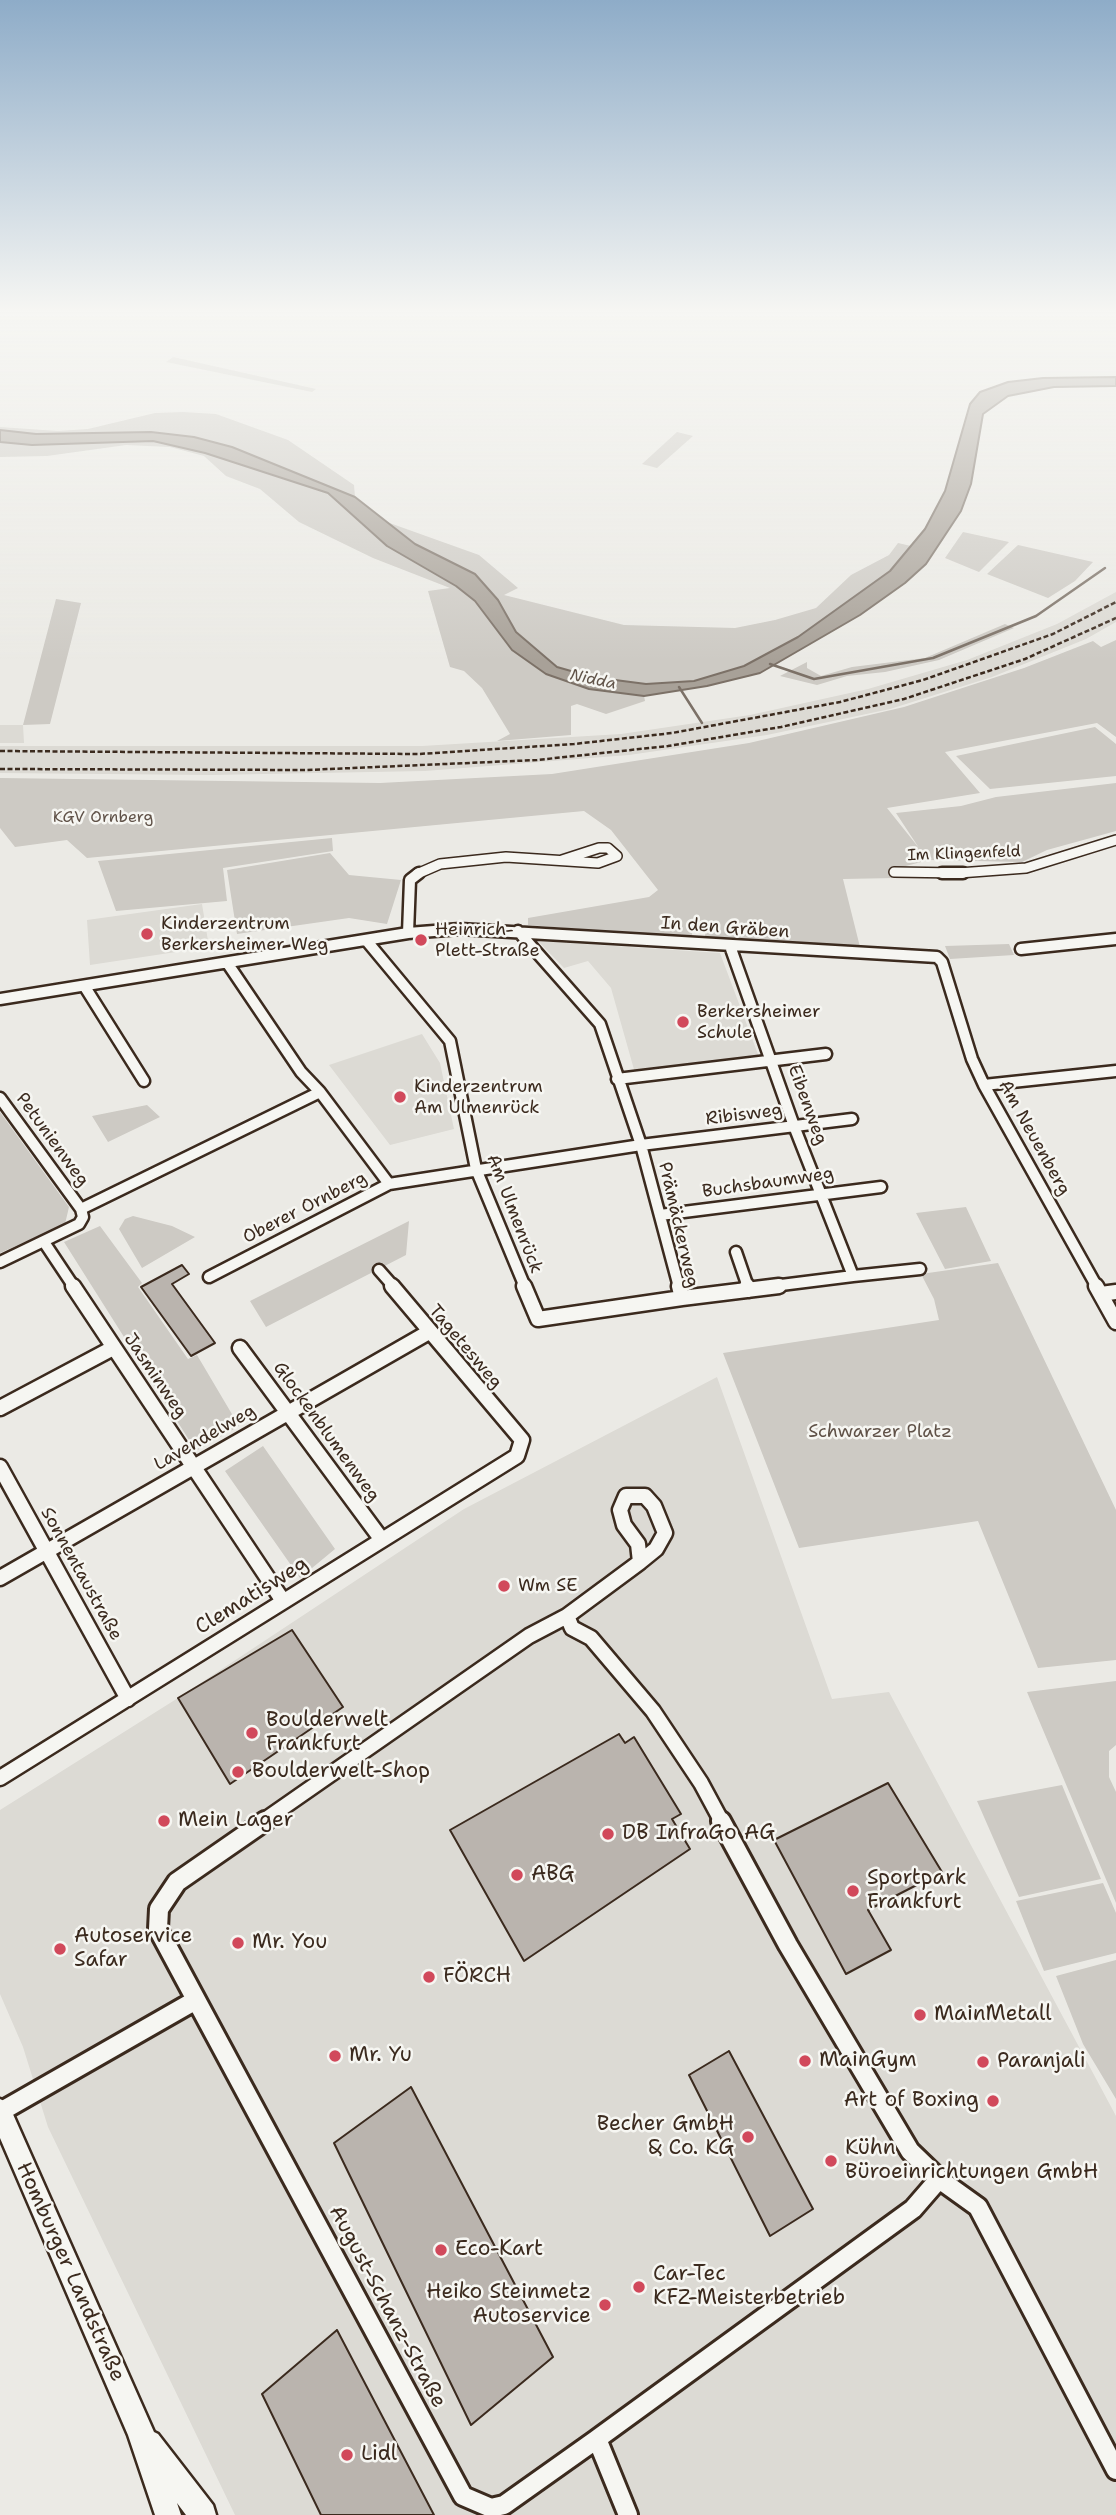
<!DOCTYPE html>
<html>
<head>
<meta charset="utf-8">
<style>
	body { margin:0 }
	canvas { display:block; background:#ebeae5 }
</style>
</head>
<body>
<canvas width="1116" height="2515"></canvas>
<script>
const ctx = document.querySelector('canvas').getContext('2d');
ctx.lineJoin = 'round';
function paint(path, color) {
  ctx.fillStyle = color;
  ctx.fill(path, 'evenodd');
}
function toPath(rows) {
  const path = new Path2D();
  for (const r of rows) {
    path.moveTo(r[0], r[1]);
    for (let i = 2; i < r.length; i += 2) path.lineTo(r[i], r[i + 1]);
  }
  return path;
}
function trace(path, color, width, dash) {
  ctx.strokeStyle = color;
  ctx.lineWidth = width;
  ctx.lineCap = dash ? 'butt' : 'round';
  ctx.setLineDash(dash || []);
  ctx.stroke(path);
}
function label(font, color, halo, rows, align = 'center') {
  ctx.font = font + ' "Shantell Sans",sans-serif';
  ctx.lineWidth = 5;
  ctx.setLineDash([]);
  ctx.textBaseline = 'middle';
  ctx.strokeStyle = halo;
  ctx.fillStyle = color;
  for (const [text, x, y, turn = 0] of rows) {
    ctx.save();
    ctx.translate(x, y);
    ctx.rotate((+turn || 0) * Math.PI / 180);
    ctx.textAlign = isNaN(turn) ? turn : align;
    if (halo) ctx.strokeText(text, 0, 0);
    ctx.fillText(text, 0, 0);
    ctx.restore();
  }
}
const built = toPath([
	[1116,592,1116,622,1086,639,992,677,890,709,767,735,629,755,425,771,211,775,0,773,0,746,422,746,621,734,750,715,868,689,967,660,1057,624],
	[0,725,23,725,24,743,0,743],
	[202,904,209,947,90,965,87,920],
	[538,941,720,953,759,1057,635,1073,611,988,588,961,564,968],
	[422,1034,440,1063,454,1129,390,1145,329,1065],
	[717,1377,832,1699,889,1692,1116,2116,1116,2515,235,2515,48,2127,23,2047,0,1994,0,1810,178,1698,464,1509]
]);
const green = toPath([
	[173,357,316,389,312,392,166,362],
	[183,412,216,414,288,440,354,485,355,497,232,447,194,437,151,432,36,434,0,430,0,427,58,431,88,429,155,413],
	[677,432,693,436,657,468,642,464],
	[153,441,205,453,328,493,387,546,456,586,475,601,512,650,589,689,644,696,645,701,606,714,577,704,571,706,571,735,497,741,510,734,482,688,464,671,450,667,428,591,450,588,373,558,299,522,260,489,226,476,204,456,170,447,126,445,47,456,0,457,0,442,32,445],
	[384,521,479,555,518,588,504,595,624,625,735,628,775,620,816,608,851,575,889,555,898,543,911,546,890,571,798,637,744,666,694,681,646,684,592,677,557,667,516,632,498,600,475,574,415,544],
	[963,532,1009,542,979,572,945,558],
	[1018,545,1093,562,1075,581,1048,598,987,574],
	[56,599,81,603,50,724,23,725],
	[1005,624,1014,628,939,660,885,672,847,676,817,685,780,676,807,662,807,668,821,676,852,667,925,658],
	[1116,640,1116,737,1097,723,945,752,980,793,887,808,919,848,896,813,961,806,996,797,1116,783,1116,831,1047,850,1022,862,929,860,898,868,895,878,843,879,860,947,705,937,706,926,690,926,693,938,528,925,528,918,649,897,658,890,611,830,584,811,87,858,67,840,15,847,0,828,0,778,380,783,552,774,749,743,904,707,1024,668,1093,641,1101,647],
	[1095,727,1116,744,1116,776,990,789,956,756],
	[332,838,333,851,223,868,227,901,116,911,98,861],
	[330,853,349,875,401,880,387,924,349,918,237,934,227,870],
	[1009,944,1014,955,950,959,945,946],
	[147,1105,160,1117,108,1142,92,1116],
	[0,1112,69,1207,65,1224,0,1253],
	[966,1207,991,1261,945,1269,916,1213],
	[133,1216,172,1226,195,1237,142,1268,119,1229,125,1219],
	[409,1221,406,1255,266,1327,250,1301],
	[100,1226,142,1283,138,1287,188,1359,197,1355,239,1426,196,1451,64,1242],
	[998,1263,1116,1510,1116,1660,1038,1668,978,1521,799,1548,723,1353,939,1320,934,1299,921,1274],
	[263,1446,335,1549,300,1578,225,1471],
	[1116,1681,1116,1745,1109,1751,1109,1777,1116,1792,1116,1903,1027,1692],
	[1062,1785,1101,1879,1019,1897,977,1801],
	[1103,1883,1116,1913,1116,1953,1044,1971,1016,1901],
	[1116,1960,1116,2099,1083,2044,1056,1976]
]);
const water = toPath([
	[1116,377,1116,386,1054,387,1008,396,983,414,971,484,961,511,926,564,905,583,860,615,760,673,707,686,644,696,589,689,546,674,512,650,475,601,456,586,387,546,328,493,205,453,153,441,32,445,0,442,0,430,36,434,151,432,194,437,232,447,355,497,415,544,475,574,498,600,516,632,557,667,592,677,646,684,694,681,744,666,798,637,890,571,925,529,945,491,970,404,980,392,1008,382,1043,378,1116,377]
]);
const stream = toPath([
	[770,664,814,679,933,658,1036,616,1105,568],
	[679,687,702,723]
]);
const building = toPath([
	[182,1265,189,1274,172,1284,215,1343,191,1356,141,1287,182,1265],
	[292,1630,343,1707,230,1784,178,1698,292,1630],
	[619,1734,625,1743,634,1737,681,1814,672,1819,690,1849,524,1961,450,1830,619,1734],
	[888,1783,942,1872,868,1910,891,1950,846,1974,774,1840,888,1783],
	[729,2051,813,2209,770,2236,689,2075,729,2051],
	[411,2087,553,2357,471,2425,334,2143,411,2087],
	[337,2330,434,2515,321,2515,262,2394,337,2330]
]);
const minorFar3 = toPath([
	[894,872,959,873,1026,868,1116,840],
	[417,874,440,864,506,857,598,863,617,856,608,848,599,848,562,860]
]);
const minorFar2 = toPath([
	[942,873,963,873],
	[518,931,600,1024,641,1145,679,1287],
	[408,933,410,880,419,873],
	[366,940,450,1041,476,1169,525,1287],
	[730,946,794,1126,853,1276,765,1287],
	[1021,949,1116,939],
	[85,987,144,1081],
	[0,999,408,933,460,929,937,957,942,962,972,1059,984,1085,1097,1287],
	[617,1079,826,1054],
	[984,1085,1116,1071],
	[0,1098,81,1209,83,1217,79,1224,0,1262],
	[389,1184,641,1145,852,1119],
	[81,1209,320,1092,301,1072,228,964],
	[660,1215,881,1187],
	[44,1242,74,1287],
	[736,1252,748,1287],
	[379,1270,394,1287],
	[853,1276,920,1269],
	[209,1277,389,1184,320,1092]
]);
const minorFar1 = toPath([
	[73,1286,283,1601],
	[524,1286,538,1319,682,1298,679,1286],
	[747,1286,749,1290],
	[1096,1286,1116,1322],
	[1101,1294,1116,1292],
	[682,1298,779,1286],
	[240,1348,382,1540],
	[0,1408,113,1348],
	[0,1467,128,1699],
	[626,1496,645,1496,654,1506,665,1533,656,1549,640,1562,638,1544,624,1525,620,1510,626,1496],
	[0,1578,429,1332],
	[567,1616,640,1562],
	[0,1778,517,1456,522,1440,392,1286],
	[262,1822,529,1636,567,1616,572,1628,591,1638,653,1711,701,1783,722,1822]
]);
const minor = toPath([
	[265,1821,177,1882,159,1909,158,1929,463,2496,491,2508,504,2505,597,2439,628,2515],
	[721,1821,788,1945,910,2151,939,2179,978,2207,1116,2470],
	[0,2112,196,2000],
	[597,2439,913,2209,939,2179]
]);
const tertiary = toPath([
	[0,2099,8,2103,154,2432,158,2434,213,2505,216,2515,186,2515,177,2503,181,2515,155,2515,128,2435,0,2138,0,2099]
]);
const rail = toPath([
	[0,751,419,754,574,744,672,733,840,702,923,680,1053,634,1116,602],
	[0,769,307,770,537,760,668,746,781,727,904,699,1025,659,1116,618]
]);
const markers = [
	[147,934,7,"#d1495b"],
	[421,940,7,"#d1495b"],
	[683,1022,7,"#d1495b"],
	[400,1097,7,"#d1495b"],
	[504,1586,7,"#d1495b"],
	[252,1733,7,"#d1495b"],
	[238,1772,7,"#d1495b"],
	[164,1821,7,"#d1495b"],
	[608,1834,7,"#d1495b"],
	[517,1875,7,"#d1495b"],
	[853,1891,7,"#d1495b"],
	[238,1943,7,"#d1495b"],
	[60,1949,7,"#d1495b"],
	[429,1977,7,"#d1495b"],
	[920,2015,7,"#d1495b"],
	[335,2056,7,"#d1495b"],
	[805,2061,7,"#d1495b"],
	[983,2062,7,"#d1495b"],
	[993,2101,7,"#d1495b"],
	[748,2137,7,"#d1495b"],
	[831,2161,7,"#d1495b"],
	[441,2250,7,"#d1495b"],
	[639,2287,7,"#d1495b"],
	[605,2305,7,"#d1495b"],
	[347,2455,7,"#d1495b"]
];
const farWaternames = [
	["Nidda",593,680,12]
];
const farParknames = [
	["KGV Ornberg",103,818]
];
const farStreetnames = [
	["Im Klingenfeld",964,854,-2]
];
const poiNames = [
	["Kinderzentrum",161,924],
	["Berkersheimer Weg",161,945],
	["Heinrich-",435,930],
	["Plett-Straße",435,951],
	["Berkersheimer",697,1012],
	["Schule",697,1033],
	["Kinderzentrum",414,1087],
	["Am Ulmenrück",414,1108],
	["Wm SE",518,1586]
];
const streetNames = [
	["In den Gräben",725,928,4],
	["Eibenweg",807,1105,70],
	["Ribisweg",744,1115,-7],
	["Am Neuenberg",1034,1138,61],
	["Petunienweg",52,1140,54],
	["Buchsbaumweg",768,1183,-8],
	["Oberer Ornberg",305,1208,-27],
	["Am Ulmenrück",514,1214,69],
	["Prämäckerweg",678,1225,77],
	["Tagetesweg",465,1347,50],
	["Jasminweg",155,1376,56],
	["Glockenblumenweg",326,1432,54],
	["Lavendelweg",205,1438,-30],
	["Sonnentaustraße",81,1574,61]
];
const parkNames = [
	["Schwarzer Platz",880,1432]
];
const nearStreetnames = [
	["Clematisweg",252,1596,-32],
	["Homburger Landstraße",70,2272,66],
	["August-Schanz-Straße",387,2307,62]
];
const nearPoinames = [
	["Boulderwelt",266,1721],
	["Frankfurt",266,1745],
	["Boulderwelt-Shop",252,1772],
	["Mein Lager",178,1821],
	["DB InfraGo AG",622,1834],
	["ABG",531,1875],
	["Sportpark",867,1879],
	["Frankfurt",867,1903],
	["Autoservice",74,1937],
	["Safar",74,1961],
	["Mr. You",252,1943],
	["FÖRCH",443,1977],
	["MainMetall",934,2015],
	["Mr. Yu",349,2056],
	["MainGym",819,2061],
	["Paranjali",997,2062],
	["Art of Boxing",979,2101,"right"],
	["Becher GmbH",734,2125,"right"],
	["& Co. KG",734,2149,"right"],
	["Kühn",845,2149],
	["Büroeinrichtungen GmbH",845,2173],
	["Eco-Kart",455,2250],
	["Car-Tec",653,2275],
	["KFZ-Meisterbetrieb",653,2299],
	["Heiko Steinmetz",591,2293,"right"],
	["Autoservice",591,2317,"right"],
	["Lidl",361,2455]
];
paint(built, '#dcdad4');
paint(green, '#cdcac4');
paint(water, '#a8a198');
trace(water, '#7c7167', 2);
trace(stream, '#7c7167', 2.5);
paint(building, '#bab4ae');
trace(building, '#3b2a1e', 2);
trace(minorFar3, '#3b2a1e', 12);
trace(minorFar2, '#3b2a1e', 15);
trace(minorFar1, '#3b2a1e', 19);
trace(minor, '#3b2a1e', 24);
trace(tertiary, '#3b2a1e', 5);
trace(minorFar3, '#f6f6f2', 9);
trace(minorFar2, '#f6f6f2', 10);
trace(minorFar1, '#f6f6f2', 14);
trace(minor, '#f6f6f2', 18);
paint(tertiary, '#f6f6f2');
trace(rail, '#3b2a1e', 2.5, [5, 2.5]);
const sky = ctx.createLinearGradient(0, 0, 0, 661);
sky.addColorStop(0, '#8eacc8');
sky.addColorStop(0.47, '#f6f6f3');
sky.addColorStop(1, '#f6f6f300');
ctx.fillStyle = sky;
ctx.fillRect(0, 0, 1116, 661);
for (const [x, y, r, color] of markers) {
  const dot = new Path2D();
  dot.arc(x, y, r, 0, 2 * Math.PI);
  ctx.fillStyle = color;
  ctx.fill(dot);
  trace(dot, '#f6f6f2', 2.5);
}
label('italic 16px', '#615449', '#f6f6f2', farWaternames);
label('16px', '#605248', '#f6f6f2', farParknames);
label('16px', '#3b2a1e', '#f6f6f2', farStreetnames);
label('18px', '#3b2a1e', '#f6f6f2', poiNames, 'left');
label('18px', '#3b2a1e', '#f6f6f2', streetNames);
label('18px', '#605248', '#f6f6f2', parkNames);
label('21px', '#3b2a1e', '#f6f6f2', nearStreetnames);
label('21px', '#3b2a1e', '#f6f6f2', nearPoinames, 'left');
</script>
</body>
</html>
